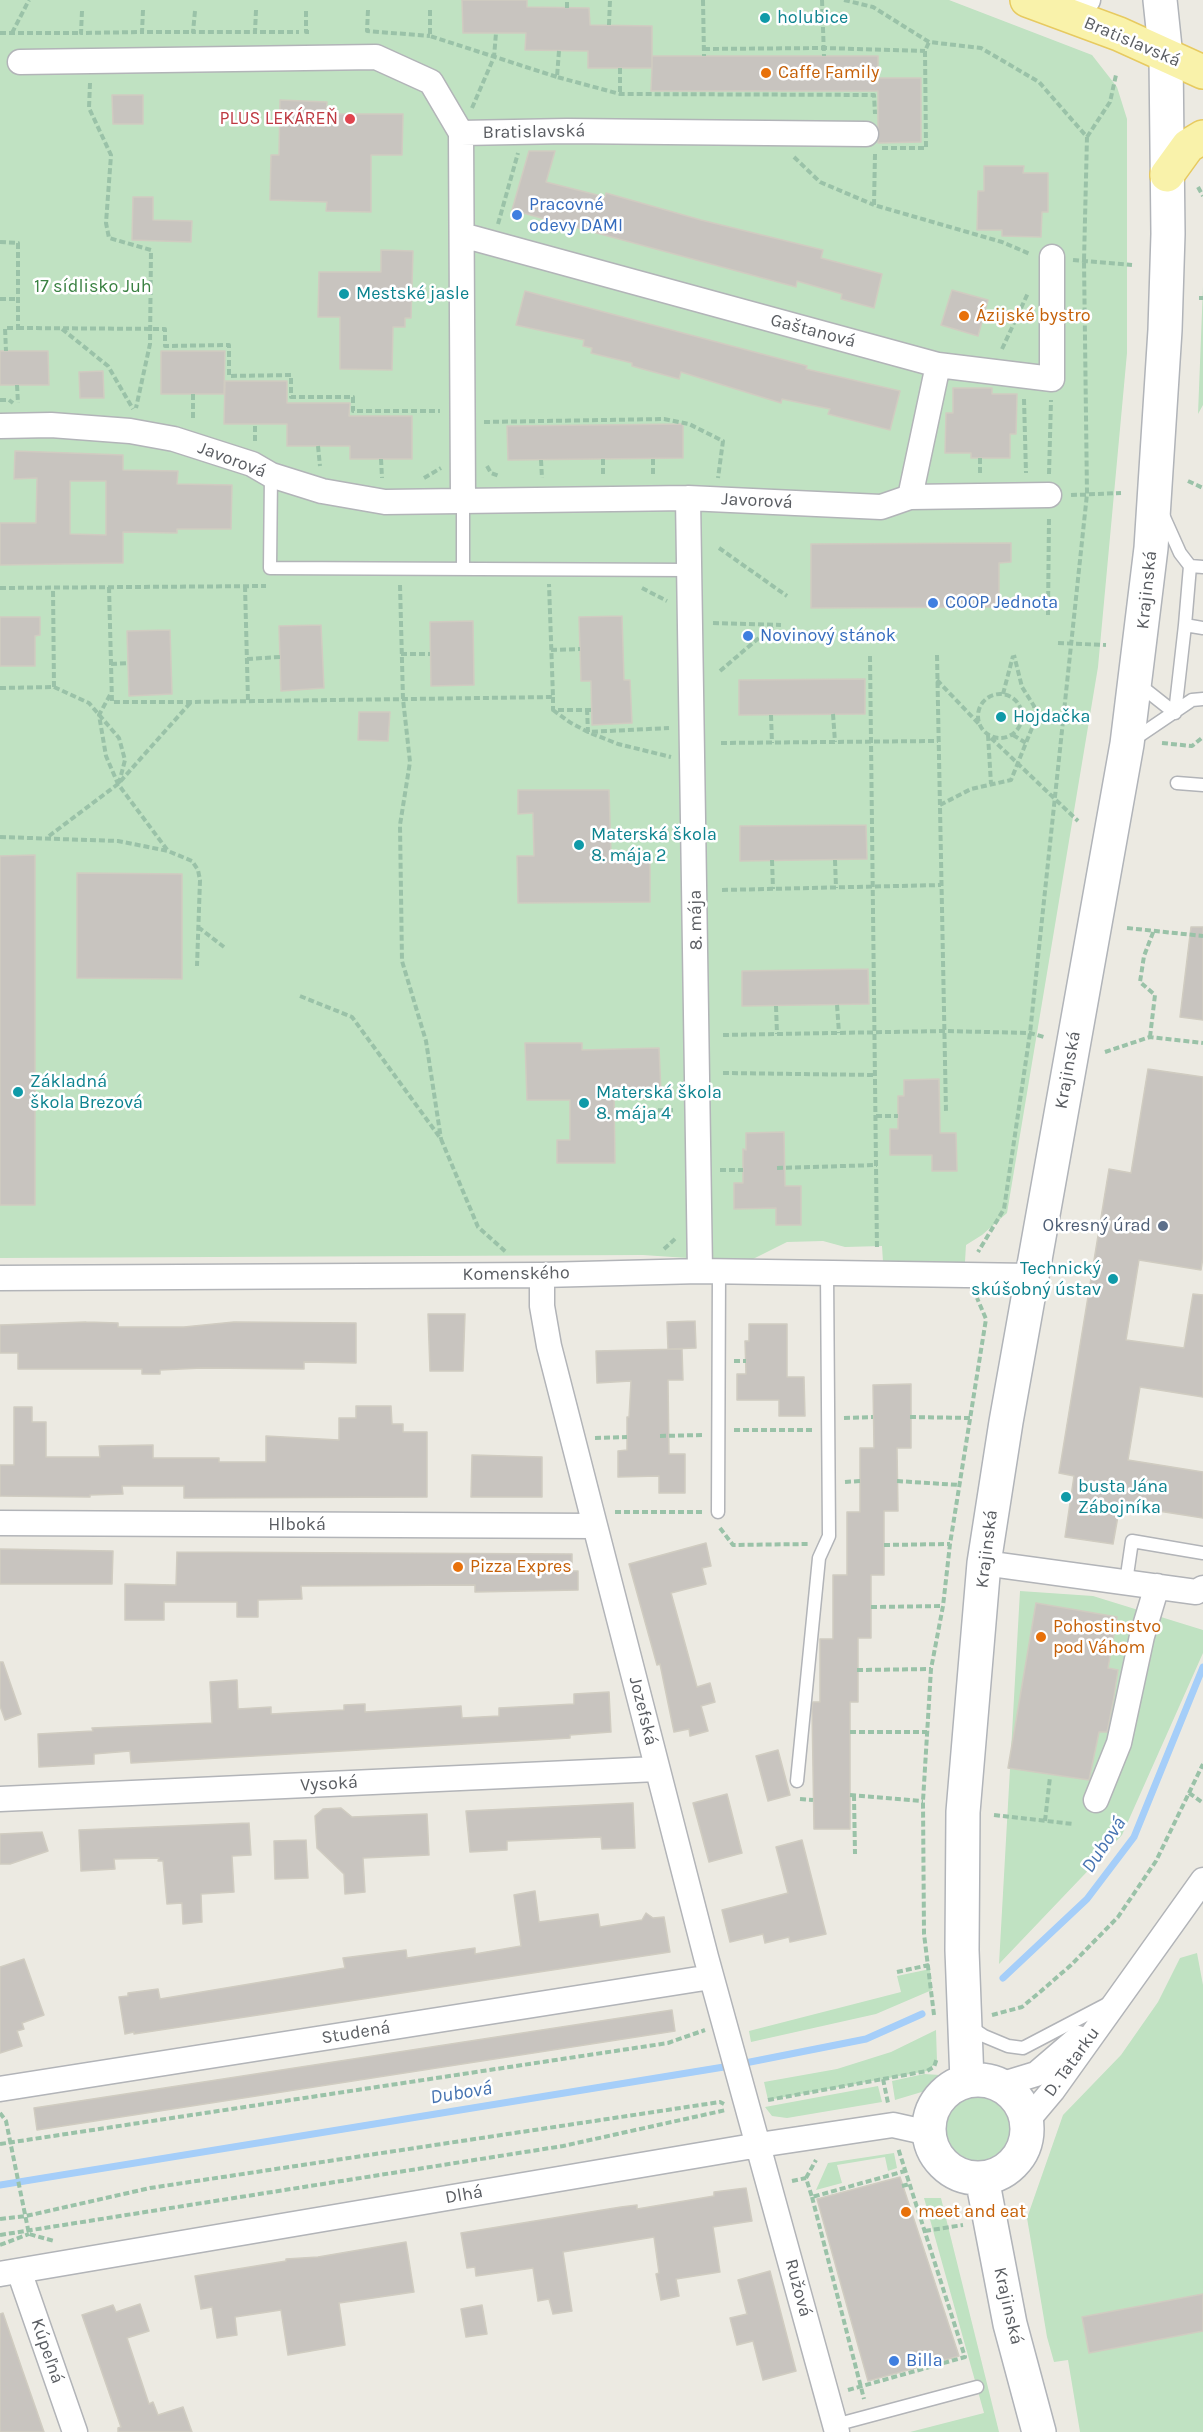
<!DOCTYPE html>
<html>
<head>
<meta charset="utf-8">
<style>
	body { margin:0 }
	canvas { display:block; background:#eceae2 }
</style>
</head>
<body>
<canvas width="1203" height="2432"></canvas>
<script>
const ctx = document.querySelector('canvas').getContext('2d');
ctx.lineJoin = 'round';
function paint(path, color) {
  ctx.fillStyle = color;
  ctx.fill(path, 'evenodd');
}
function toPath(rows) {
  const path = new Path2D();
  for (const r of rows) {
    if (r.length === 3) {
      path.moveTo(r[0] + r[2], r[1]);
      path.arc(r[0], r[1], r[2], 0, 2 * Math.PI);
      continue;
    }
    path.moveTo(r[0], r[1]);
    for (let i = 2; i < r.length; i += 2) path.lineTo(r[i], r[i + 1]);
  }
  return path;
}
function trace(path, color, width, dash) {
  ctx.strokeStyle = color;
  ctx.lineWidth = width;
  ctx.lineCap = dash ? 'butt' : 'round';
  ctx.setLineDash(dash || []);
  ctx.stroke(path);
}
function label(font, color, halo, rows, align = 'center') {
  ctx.font = font + ' Karla,sans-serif';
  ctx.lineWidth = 5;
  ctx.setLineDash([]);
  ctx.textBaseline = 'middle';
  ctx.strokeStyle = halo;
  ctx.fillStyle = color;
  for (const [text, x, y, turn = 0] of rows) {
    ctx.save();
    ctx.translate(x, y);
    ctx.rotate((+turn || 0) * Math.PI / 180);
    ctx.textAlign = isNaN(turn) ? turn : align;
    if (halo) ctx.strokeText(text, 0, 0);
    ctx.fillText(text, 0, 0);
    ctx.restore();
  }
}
const green = toPath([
	[0,0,949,0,1092,55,1117,87,1127,119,1127,353,1098,667,1007,1213,982,1235,966,1245,965,1262,883,1262,882,1246,845,1247,823,1241,787,1242,747,1262,643,1255,0,1258],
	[1203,286,1203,405,1198,414],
	[1020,1591,1093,1596,1203,1630,1203,1653,1122,1835,999,1964],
	[1197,1953,1203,1985,1203,2432,1080,2432,1068,2360,1054,2362,1047,2337,1027,2218,1063,2115,1121,2055,1158,2002,1180,1958],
	[930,1969,932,1990,876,2014,751,2042,749,2031,901,1992,897,1976],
	[936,2030,937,2062,927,2071,768,2100,764,2082,837,2069,891,2052],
	[924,2074,940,2075,936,2082,925,2091,895,2100,892,2081],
	[878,2086,882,2102,787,2118,772,2116,765,2107],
	[978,2129,35],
	[894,2153,897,2168,888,2171,885,2157,837,2165,842,2183,816,2190,828,2163],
	[924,2198,941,2198,999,2432,910,2432,984,2413]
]);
const stream = toPath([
	[1003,1978,1087,1899,1134,1837,1203,1667],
	[0,2185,730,2066,866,2039,922,2014]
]);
const building = toPath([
	[462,0,527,0,527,7,589,8,590,25,652,26,652,68,652,56,878,56,878,84,878,78,921,78,921,142,878,143,878,91,651,91,652,68,588,68,588,51,525,50,526,33,463,33,462,0],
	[112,95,143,95,143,124,113,124,112,95],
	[280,100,327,102,326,114,403,114,402,155,371,155,371,212,326,211,327,202,270,200,271,155,279,155,280,100],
	[529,151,555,151,546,182,605,197,606,193,701,220,823,250,821,258,882,274,874,308,841,299,842,294,797,281,796,287,512,210,529,151],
	[984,166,1024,166,1023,173,1048,173,1048,212,1042,212,1041,237,1002,236,1002,230,977,230,978,191,984,191,984,166],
	[133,197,153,197,153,220,192,221,191,242,132,240,133,197],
	[381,250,413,251,411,318,405,318,405,327,393,327,392,370,340,369,340,317,318,317,319,272,381,272,381,250],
	[952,290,988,300,978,336,941,325,952,290],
	[525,291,807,366,806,369,900,391,890,430,828,414,830,409,782,399,781,403,681,372,679,379,632,366,632,363,591,353,592,348,583,346,584,340,516,325,525,291],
	[0,351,48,351,49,385,0,385,0,351],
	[161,351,225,351,224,394,161,394,161,351],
	[103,371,104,398,80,398,79,372,103,371],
	[225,381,287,381,287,403,350,403,349,416,412,416,412,459,350,459,350,446,287,446,287,424,224,424,225,381],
	[953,388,992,388,992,394,1017,394,1016,434,1010,434,1010,458,971,458,971,453,945,453,946,413,953,413,953,388],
	[683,424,683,458,508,460,507,426,683,424],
	[15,451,123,455,123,470,178,471,177,484,232,485,231,529,177,529,177,533,123,532,123,563,0,565,0,523,36,523,37,478,14,479,15,451],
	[70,481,106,481,106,535,70,534,70,481],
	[1011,543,1011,562,999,563,999,607,811,608,811,544,1011,543],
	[622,616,624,680,630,680,632,723,592,725,591,681,581,681,579,617,622,616],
	[0,617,40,617,40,635,35,636,35,666,0,666,0,617],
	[473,621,474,685,431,686,430,622,473,621],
	[321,625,324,688,281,691,279,626,321,625],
	[170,630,172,694,129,696,127,631,170,630],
	[865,679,865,714,739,715,739,680,865,679],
	[359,712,390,712,388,741,358,740,359,712],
	[518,790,609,790,611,855,650,854,650,902,518,903,517,856,534,856,533,813,518,814,518,790],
	[866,825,867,859,740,861,740,826,866,825],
	[35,855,35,1205,0,1205,0,856,35,855],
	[77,873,182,874,182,979,77,978,77,873],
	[1191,927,1203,927,1203,1020,1180,1017,1191,927],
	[868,969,869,1004,742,1006,742,971,868,969],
	[525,1043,582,1043,582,1050,659,1048,661,1093,614,1093,615,1163,557,1163,557,1140,570,1140,570,1100,527,1100,525,1043],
	[1148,1069,1203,1077,1203,1257,1201,1270,1139,1260,1126,1340,1184,1348,1193,1294,1203,1295,1203,1397,1140,1387,1128,1460,1203,1472,1203,1518,1120,1505,1113,1544,1065,1537,1074,1476,1059,1473,1109,1169,1131,1173,1148,1069],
	[939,1079,940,1133,956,1133,957,1171,932,1171,932,1155,890,1155,890,1129,898,1129,898,1096,904,1096,904,1080,939,1079],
	[784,1132,785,1186,801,1186,801,1225,776,1225,776,1208,734,1209,734,1183,743,1183,743,1149,746,1150,746,1133,784,1132],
	[428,1314,465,1314,463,1371,430,1371,428,1314],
	[695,1321,696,1348,668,1349,667,1322,695,1321],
	[86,1322,118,1323,118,1327,184,1327,234,1322,356,1323,356,1363,304,1362,304,1369,202,1368,160,1370,160,1374,142,1374,142,1369,18,1369,18,1353,0,1353,0,1325,86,1322],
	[749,1324,787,1324,787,1377,804,1377,805,1416,779,1416,779,1400,737,1400,737,1374,746,1374,745,1341,749,1341,749,1324],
	[682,1349,683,1380,668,1380,669,1454,685,1454,685,1493,659,1493,659,1476,618,1477,618,1451,627,1450,627,1417,629,1417,631,1381,597,1383,596,1351,682,1349],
	[911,1384,911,1448,897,1448,898,1511,884,1511,884,1575,871,1575,871,1638,858,1638,858,1702,850,1702,850,1829,814,1829,812,1708,813,1702,820,1702,820,1639,833,1639,833,1575,847,1575,847,1512,860,1512,860,1448,874,1448,873,1385,911,1384],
	[356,1406,391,1406,392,1424,403,1424,403,1432,427,1432,427,1497,184,1498,184,1486,122,1486,123,1494,90,1495,90,1497,0,1496,0,1465,14,1465,14,1407,32,1407,32,1422,46,1422,46,1457,100,1457,99,1446,153,1445,153,1458,219,1458,219,1462,266,1462,266,1436,339,1440,339,1418,356,1418,356,1406],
	[472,1455,542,1457,542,1497,471,1497,472,1455],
	[706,1543,711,1566,702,1568,706,1584,671,1593,697,1687,710,1683,715,1702,701,1706,708,1731,690,1736,689,1729,674,1732,660,1664,657,1665,629,1564,706,1543],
	[0,1549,113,1551,112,1584,0,1584,0,1549],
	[177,1552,572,1554,572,1571,578,1571,578,1590,475,1592,475,1585,301,1586,302,1599,258,1600,258,1617,237,1617,237,1602,164,1602,164,1620,125,1620,125,1584,176,1585,177,1552],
	[1036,1603,1117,1617,1108,1668,1118,1670,1113,1702,1107,1732,1099,1732,1089,1780,1008,1768,1036,1603],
	[0,1662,3,1662,21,1714,5,1720,0,1706,0,1662],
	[237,1680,238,1709,271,1707,271,1714,344,1710,344,1705,365,1704,365,1712,461,1706,462,1718,499,1716,499,1708,574,1704,574,1694,609,1692,611,1732,570,1735,570,1738,536,1740,131,1763,130,1751,94,1754,94,1764,39,1767,38,1734,93,1731,92,1728,212,1723,210,1682,237,1680],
	[778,1750,790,1795,768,1801,756,1756,778,1750],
	[727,1794,742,1853,709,1862,693,1803,727,1794],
	[633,1803,635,1848,602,1849,601,1837,507,1841,507,1850,470,1852,466,1811,633,1803],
	[341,1808,352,1817,427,1814,429,1855,363,1858,365,1892,345,1894,344,1874,317,1848,315,1816,323,1809,341,1808],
	[249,1823,251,1855,232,1856,234,1892,201,1894,202,1922,183,1924,182,1903,167,1904,163,1861,158,1861,159,1858,114,1859,115,1869,81,1871,79,1830,249,1823],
	[42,1832,48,1851,10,1864,0,1864,0,1834,42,1832],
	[306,1840,308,1878,275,1879,274,1841,306,1840],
	[802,1840,826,1934,790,1942,789,1937,765,1943,763,1934,730,1942,722,1910,788,1893,776,1847,802,1840],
	[535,1891,539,1922,598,1914,600,1927,642,1920,646,1913,653,1918,664,1917,670,1952,134,2034,134,2032,125,2034,119,1997,128,1996,128,1993,158,1989,160,1999,345,1968,343,1958,406,1950,407,1958,475,1948,475,1954,521,1946,514,1895,535,1891],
	[24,1959,44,2015,22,2023,24,2029,17,2031,22,2046,0,2053,0,1967,24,1959],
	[672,2010,675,2031,37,2130,34,2108,672,2010],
	[900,2177,959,2356,868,2381,817,2199,900,2177],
	[746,2188,752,2221,713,2227,720,2272,676,2279,679,2296,661,2300,656,2274,659,2273,654,2237,563,2252,572,2311,553,2314,549,2299,538,2301,533,2268,476,2276,475,2267,467,2268,461,2233,621,2207,637,2205,637,2209,714,2196,714,2192,746,2188],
	[406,2242,414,2292,339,2303,345,2345,288,2355,281,2310,235,2317,237,2335,217,2338,212,2307,201,2309,195,2276,286,2261,286,2259,318,2257,406,2242],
	[770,2271,796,2371,763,2380,753,2341,737,2345,730,2318,747,2314,738,2280,770,2271],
	[1203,2294,1203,2331,1089,2353,1082,2317,1203,2294],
	[140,2304,149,2331,127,2338,149,2404,153,2402,158,2415,183,2407,192,2432,118,2432,118,2428,121,2427,82,2315,113,2305,116,2312,140,2304],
	[482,2305,487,2334,466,2337,461,2309,482,2305],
	[3,2313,22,2369,44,2432,0,2432,0,2314,3,2313]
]);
const path = toPath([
	[703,0,704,56],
	[822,0,824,56],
	[844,0,873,7,929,42,981,48,1039,82,1087,137,1084,261,1087,494,1030,1033,1004,1209,978,1252],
	[567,8,567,0],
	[143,10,142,32,193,32],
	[256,10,255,32,299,32],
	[368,10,367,31,430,36],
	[430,10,430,36,557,77],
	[82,11,81,33,142,32],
	[195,11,193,32,255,32],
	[306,11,306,32,310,32],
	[609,25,610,0],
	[0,33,81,33],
	[12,33,29,0],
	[704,49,824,48,925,51],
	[559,51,557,77,620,94,874,95,875,114],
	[620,68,620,94],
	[90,83,89,108,111,155,106,223,109,238,151,250,150,344,136,408],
	[472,108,494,57,496,33],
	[1087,137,1110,102,1116,75],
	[882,148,926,148,925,51,929,42],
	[875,154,874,205,1002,242,1030,254],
	[794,157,820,182,874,205],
	[1198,187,1203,196],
	[498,224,518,153],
	[0,242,18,243,18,328,5,328,6,351],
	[1073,260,1132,265],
	[1199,298,1203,298],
	[0,299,18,299],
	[18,328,165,329,165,346,229,345,229,376,291,375,291,397,353,397,353,411,440,411],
	[62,329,108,366,133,409],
	[1002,349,1028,293],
	[17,385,18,403],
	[193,394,193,421],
	[1024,399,1026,473],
	[0,400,9,400,13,403],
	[484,422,664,419,689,424,723,441,718,478],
	[255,441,255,424],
	[318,446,320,466],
	[381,459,382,478],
	[603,459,603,477],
	[653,459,653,476],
	[541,460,542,478],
	[487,466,491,473,499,476],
	[980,473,980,458],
	[1049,474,1051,400],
	[424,478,441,468],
	[1188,481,1203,488],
	[1071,495,1121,493],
	[719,548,787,596],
	[400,585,403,699,410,762,400,825,402,961,426,1041,441,1139],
	[245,586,248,701],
	[109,587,112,702,191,702,553,697,549,584],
	[0,588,266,586],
	[642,588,667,601],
	[1048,615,1049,517],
	[713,623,781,625],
	[1058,643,1106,645],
	[551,650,580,649],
	[401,654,430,654],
	[937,655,946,1112],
	[870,656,877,1250],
	[247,659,280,657],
	[111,664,129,663],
	[720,671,774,625],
	[937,680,979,724],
	[54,687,89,703,119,738,125,760,119,783],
	[0,688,54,687,53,588],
	[1000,716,22],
	[1003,694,1013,656],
	[110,695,99,715,106,756,118,784,168,851],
	[553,697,553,710,592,710],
	[587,709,588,732,669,728],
	[553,710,571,723,588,732,618,744,671,757],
	[833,714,835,742],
	[771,715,772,743],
	[988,735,991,784],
	[1013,735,1026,743],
	[991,738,1078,821],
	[721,743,938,741],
	[1162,743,1192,746,1203,737],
	[940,805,971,789,1011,780,1036,718,1034,706,1022,687,1014,655],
	[49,836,118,784,191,702],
	[0,837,118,841,168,851,192,861,198,870,200,880,197,966],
	[772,860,773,889],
	[835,860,836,888],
	[722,890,941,885],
	[198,927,224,947],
	[1127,928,1203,936],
	[300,996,352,1017,441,1139,478,1227,507,1253],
	[837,1005,839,1033],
	[776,1006,777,1034],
	[723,1035,944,1031,1030,1033,1044,1037],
	[1150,1037,1155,995,1140,982,1144,956,1154,930],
	[1105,1052,1150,1037,1203,1043],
	[723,1073,875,1075],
	[622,1111,676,1110],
	[876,1116,898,1116],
	[777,1168,877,1165],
	[720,1170,743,1170],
	[664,1249,676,1238],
	[734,1361,746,1361],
	[910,1417,970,1418],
	[844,1418,873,1417],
	[734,1430,814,1430],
	[660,1436,702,1435],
	[595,1438,627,1437],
	[897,1481,959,1485],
	[845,1482,860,1481],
	[615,1512,703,1512],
	[720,1528,733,1545,808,1544],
	[884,1545,950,1544],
	[871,1607,943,1606],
	[857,1670,931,1669],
	[850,1732,927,1732],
	[1189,1793,1203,1803],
	[850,1795,923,1801],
	[854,1795,855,1854],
	[800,1799,813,1800],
	[994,1815,1073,1824],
	[1045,1821,1050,1777],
	[897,1972,929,1965],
	[934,2015,924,1934,923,1801,931,1669,943,1606,950,1544,986,1319,977,1298],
	[992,2015,1022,2007,1040,1992,1071,1965,1118,1917,1156,1861,1203,1764],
	[883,2079,888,2103],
	[768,2100,927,2071,934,2067,937,2058],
	[0,2113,6,2121,29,2234,54,2241],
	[0,2144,668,2043,705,2030],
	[806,2178,816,2160],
	[792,2181,806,2178,812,2197,905,2171],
	[902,2186,910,2184],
	[812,2197,864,2399],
	[0,2219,26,2216,150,2188,720,2102,724,2104],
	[925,2231,963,2225],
	[0,2235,563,2146,726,2110],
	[0,2245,29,2234],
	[848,2390,965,2357,898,2148]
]);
const lane = toPath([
	[271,475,270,568,689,570],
	[463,500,463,567],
	[1163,515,1180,553,1190,566,1185,625,1203,628],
	[1190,566,1203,567],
	[1137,683,1175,713,1185,625],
	[1133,740,1192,700,1203,699],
	[1177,783,1203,785],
	[718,1512,719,1271],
	[1126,1582,1132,1541,1203,1553],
	[797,1781,819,1558,829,1536,827,1272],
	[969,2026,984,2036,1008,2046,1023,2048,1109,2003],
	[835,2425,977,2387]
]);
const street = toPath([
	[1059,12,1088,0],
	[20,62,376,57,431,82,461,133,567,131,866,134],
	[461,133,463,500],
	[462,235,938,365,1052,379,1052,257],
	[0,426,51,425,130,431,174,439,252,464,271,475,322,491,385,502,688,498,881,507,910,497,1049,495],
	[910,497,938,365],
	[688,498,700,1271],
	[542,1275,542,1306,549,1346,591,1510,706,1957,837,2432],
	[0,1278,542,1275,700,1271,1032,1276],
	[0,1523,595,1526],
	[984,1563,1196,1592,1203,1588],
	[0,1799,657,1769],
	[1096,1800,1119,1743,1142,1636,1157,1586],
	[1000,2085,1036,2074,1078,2038],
	[0,2089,711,1977],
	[1026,2122,1053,2090,1203,1880],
	[19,2271,75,2432],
	[0,2274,759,2145,893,2125,929,2133]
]);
const secondary = toPath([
	[978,2129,49],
	[967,2081,962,1950,963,1812,984,1563,1006,1422,1127,744,1151,548,1165,330,1168,234,1166,57,1160,0],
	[982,2178,1010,2324,1039,2432]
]);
const primary = toPath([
	[1027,0,1119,34,1203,72],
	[1167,175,1188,146,1203,137]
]);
const markers = [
	[765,18,6,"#0f9aa8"],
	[766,73,6,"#e8710a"],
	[350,119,6,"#e0444e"],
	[517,215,6,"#3f7fe0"],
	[344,294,6,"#0f9aa8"],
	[964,316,6,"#e8710a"],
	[933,603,6,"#3f7fe0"],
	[748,636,6,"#3f7fe0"],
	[1001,717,6,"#0f9aa8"],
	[579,845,6,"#0f9aa8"],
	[18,1092,6,"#0f9aa8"],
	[584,1103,6,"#0f9aa8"],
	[1163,1226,6,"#5c6f8a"],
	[1113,1279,6,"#0f9aa8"],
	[1066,1497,6,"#0f9aa8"],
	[458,1567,6,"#e8710a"],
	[1041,1637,6,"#e8710a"],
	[906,2212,6,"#e8710a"],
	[894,2361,6,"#3f7fe0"]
];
const cultureNames = [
	["holubice",777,18],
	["Mestské jasle",356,294],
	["Hojdačka",1013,717],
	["Materská škola",591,835],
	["8. mája 2",591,856],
	["Základná",30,1082],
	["škola Brezová",30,1103],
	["Materská škola",596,1093],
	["8. mája 4",596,1114],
	["Technický",1101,1269,"right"],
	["skúšobný ústav",1101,1290,"right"],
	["busta Jána",1078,1487],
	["Zábojníka",1078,1508]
];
const streetNames = [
	["Bratislavská",1132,42,23],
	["Bratislavská",534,132,-1],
	["Gaštanová",813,331,15],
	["Javorová",232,460,21],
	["Javorová",757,501,3],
	["Krajinská",1147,590,-84],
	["8. mája",696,920,-91],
	["Krajinská",1068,1070,-80],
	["Komenského",516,1274,-1],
	["Hlboká",297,1525],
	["Krajinská",987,1549,-83],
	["Jozefská",643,1711,76],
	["Vysoká",329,1784,-3],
	["Studená",356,2033,-9],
	["D. Tatarku",1072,2062,-54],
	["Dlhá",464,2195,-10],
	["Ružová",798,2288,75],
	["Krajinská",1008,2306,77],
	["Kúpeľná",47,2351,71]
];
const foodNames = [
	["Caffe Family",778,73],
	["Ázijské bystro",976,316],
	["Pizza Expres",470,1567],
	["Pohostinstvo",1053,1627],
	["pod Váhom",1053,1648],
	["meet and eat",918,2212]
];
const healthNames = [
	["PLUS LEKÁREŇ",338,119]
];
const shopNames = [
	["Pracovné",529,205],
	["odevy DAMI",529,226],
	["COOP Jednota",945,603],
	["Novinový stánok",760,636],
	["Billa",906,2361]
];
const parkNames = [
	["17 sídlisko Juh",93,287]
];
const serviceNames = [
	["Okresný úrad",1151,1226]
];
const waterNames = [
	["Dubová",1104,1845,-56],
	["Dubová",461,2093,-9]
];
paint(green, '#c0e2c2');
trace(stream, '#a5cef9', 7);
paint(building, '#c8c4bf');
trace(building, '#d0ccc1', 1.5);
trace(lane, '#b2b4b8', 15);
trace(street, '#b2b4b8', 27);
trace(secondary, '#b1b4b9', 36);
trace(primary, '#e7ca60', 36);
trace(path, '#9ac2a8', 4, [6, 3]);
trace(lane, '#fff', 12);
trace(street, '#fff', 24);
trace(secondary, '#fff', 33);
trace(primary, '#f9f2aa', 33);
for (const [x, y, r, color] of markers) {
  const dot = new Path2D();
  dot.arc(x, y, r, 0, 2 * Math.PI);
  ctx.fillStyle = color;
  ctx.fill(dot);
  trace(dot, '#fff', 2);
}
label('18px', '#0d838f', '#fff', cultureNames, 'left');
label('18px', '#5a5d62', '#fff', streetNames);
label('18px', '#c56008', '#fff', foodNames, 'left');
label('18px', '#be3a42', '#fff', healthNames, 'right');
label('18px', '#366cbe', '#fff', shopNames, 'left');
label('18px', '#3a8142', '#fff', parkNames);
label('18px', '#4e5e75', '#fff', serviceNames, 'right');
label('italic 20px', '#4774b2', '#fff', waterNames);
</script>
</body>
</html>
